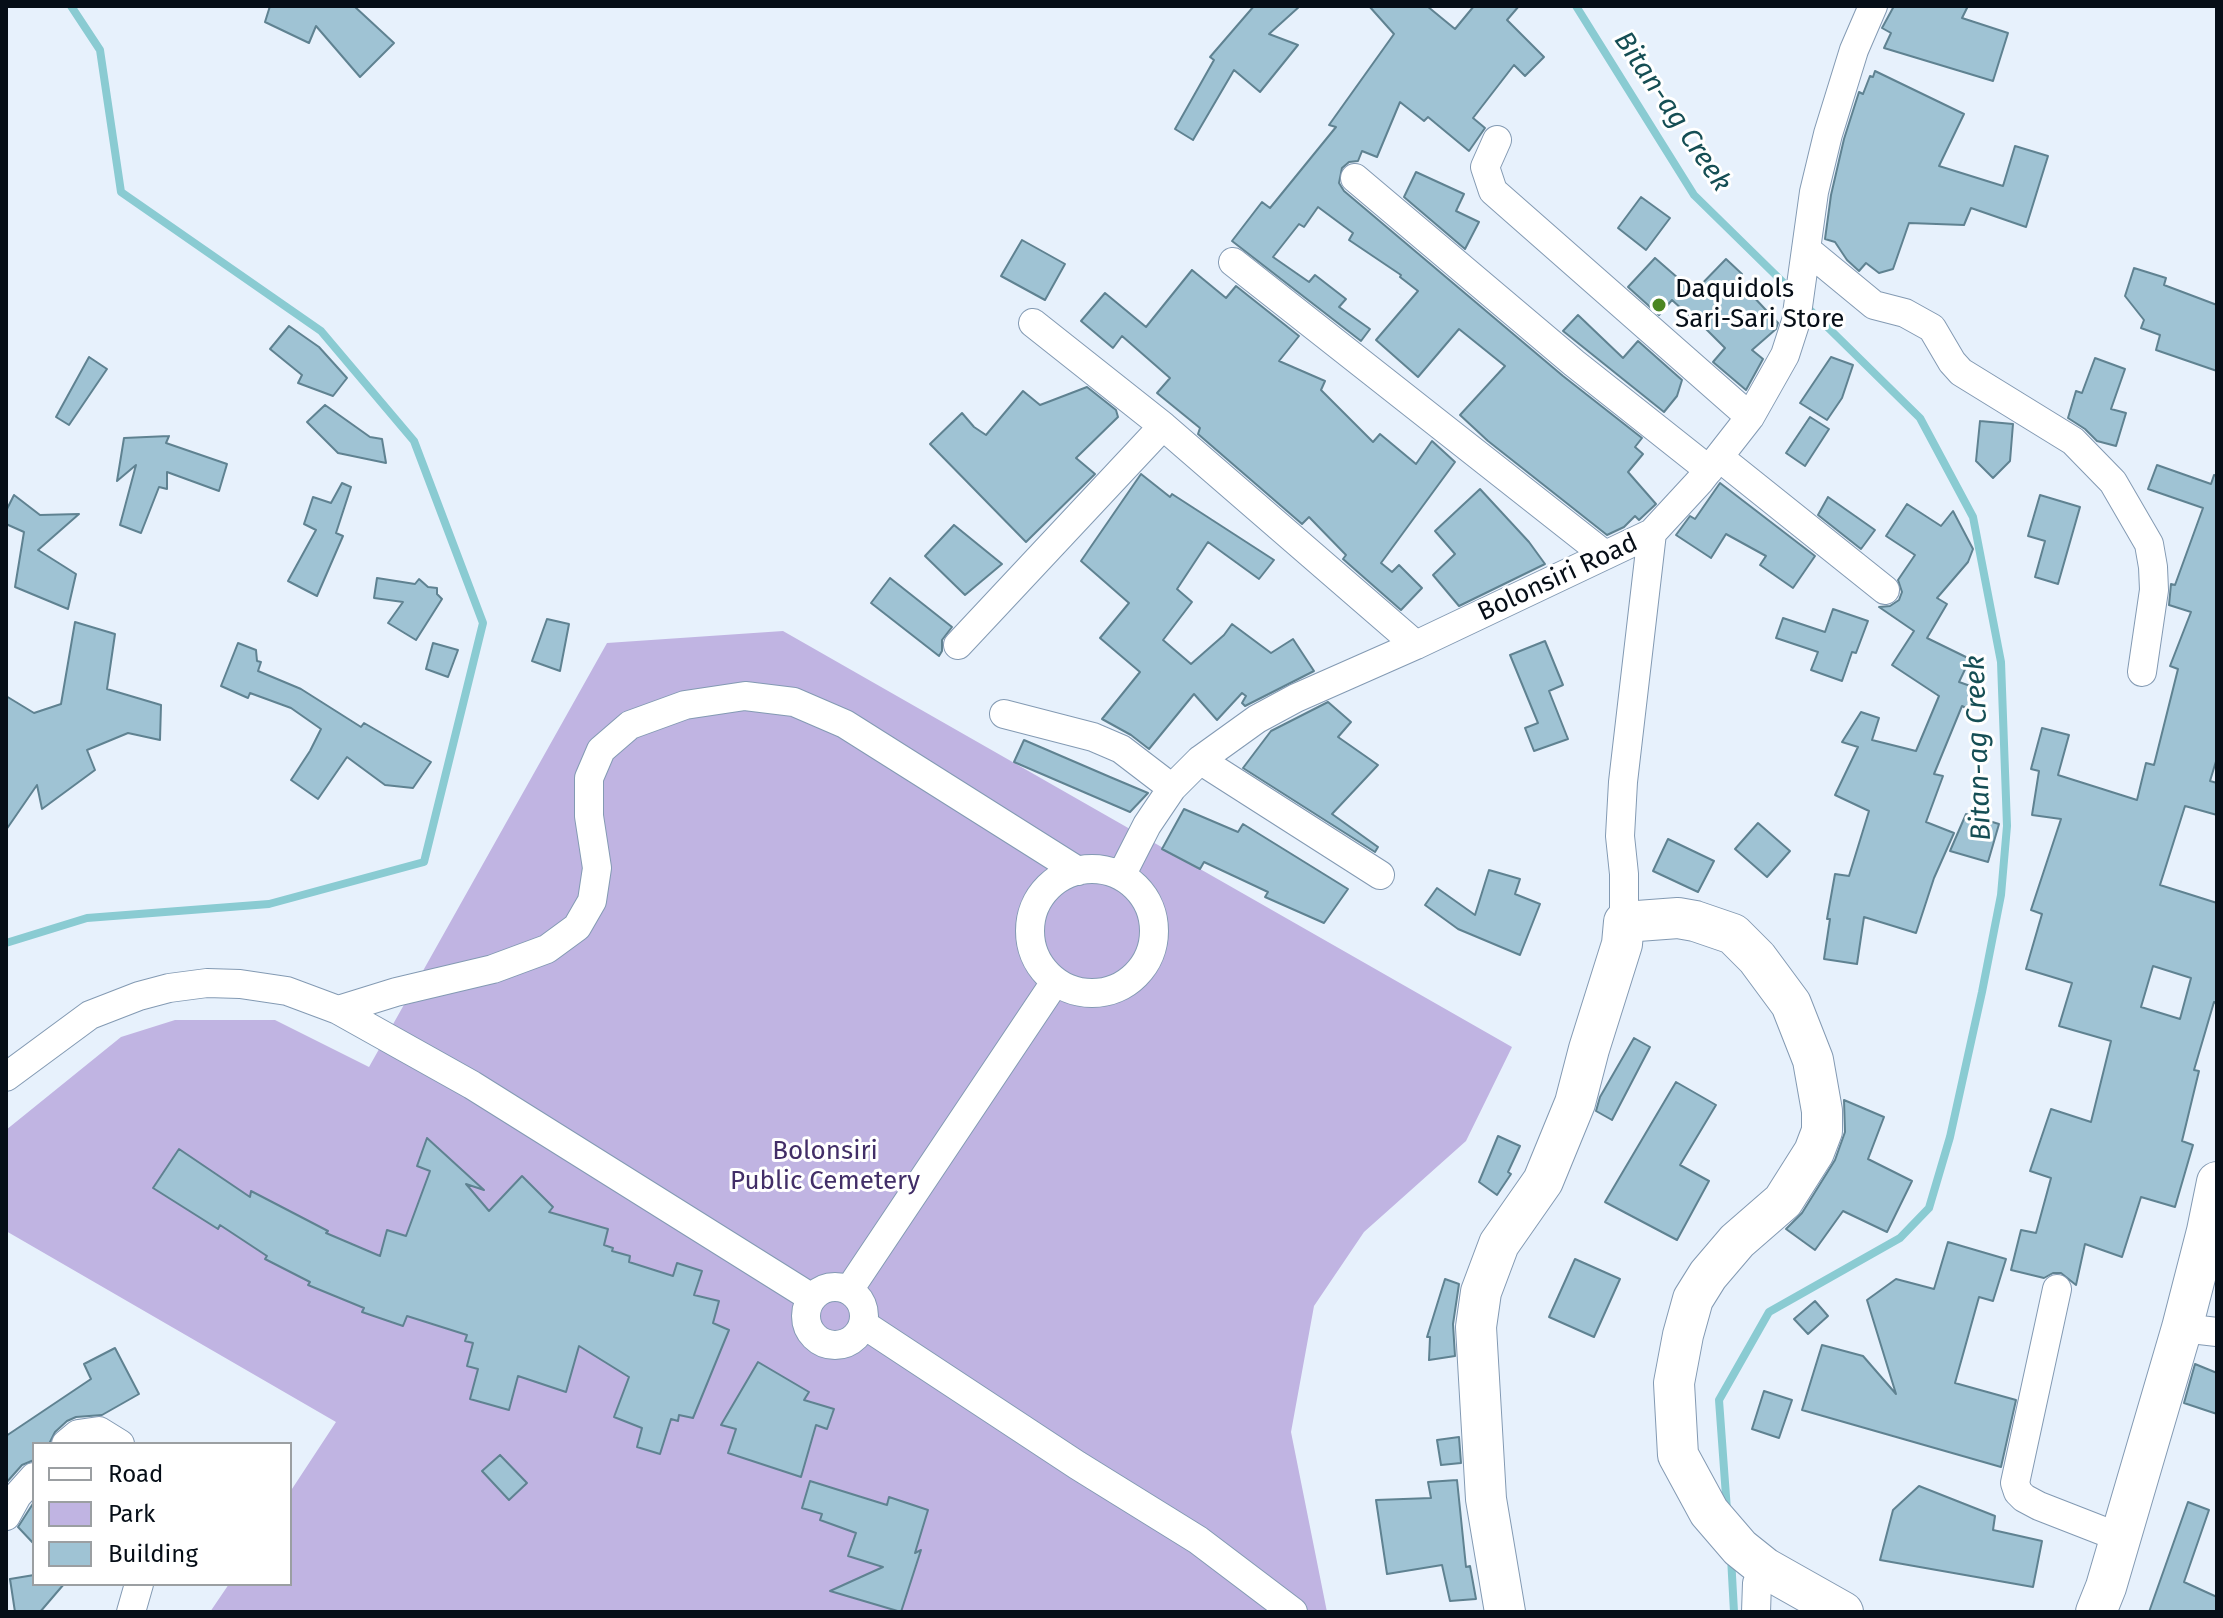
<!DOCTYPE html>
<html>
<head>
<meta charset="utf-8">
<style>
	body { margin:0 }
	#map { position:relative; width:2223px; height:1618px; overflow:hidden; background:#e7f1fc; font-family:"Fira Sans",sans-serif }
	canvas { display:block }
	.frame { position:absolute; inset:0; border:8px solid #060e17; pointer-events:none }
	.legend { position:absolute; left:32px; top:1442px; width:260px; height:144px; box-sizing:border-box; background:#fff; border:2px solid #9b9fa2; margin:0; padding:10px 14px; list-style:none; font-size:24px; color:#060e17 }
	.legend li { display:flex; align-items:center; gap:16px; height:40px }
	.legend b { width:40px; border:2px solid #9b9fa2 }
</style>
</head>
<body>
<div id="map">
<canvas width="2223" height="1618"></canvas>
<div class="frame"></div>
<ul class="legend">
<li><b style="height:10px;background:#fff"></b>Road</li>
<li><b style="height:22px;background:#c0b4e2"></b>Park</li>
<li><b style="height:22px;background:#9fc3d4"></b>Building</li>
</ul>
</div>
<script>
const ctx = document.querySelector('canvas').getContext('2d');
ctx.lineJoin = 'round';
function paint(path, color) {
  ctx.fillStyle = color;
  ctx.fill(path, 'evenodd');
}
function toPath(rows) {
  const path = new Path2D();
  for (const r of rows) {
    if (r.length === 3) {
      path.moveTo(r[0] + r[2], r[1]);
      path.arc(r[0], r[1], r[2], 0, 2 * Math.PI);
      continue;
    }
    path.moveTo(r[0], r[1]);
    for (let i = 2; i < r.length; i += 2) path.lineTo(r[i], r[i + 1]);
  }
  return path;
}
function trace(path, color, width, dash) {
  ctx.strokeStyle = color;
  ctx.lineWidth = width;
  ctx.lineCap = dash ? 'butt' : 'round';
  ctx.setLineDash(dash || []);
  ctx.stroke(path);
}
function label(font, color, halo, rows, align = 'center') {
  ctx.font = font + ' "Fira Sans",sans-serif';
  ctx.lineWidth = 6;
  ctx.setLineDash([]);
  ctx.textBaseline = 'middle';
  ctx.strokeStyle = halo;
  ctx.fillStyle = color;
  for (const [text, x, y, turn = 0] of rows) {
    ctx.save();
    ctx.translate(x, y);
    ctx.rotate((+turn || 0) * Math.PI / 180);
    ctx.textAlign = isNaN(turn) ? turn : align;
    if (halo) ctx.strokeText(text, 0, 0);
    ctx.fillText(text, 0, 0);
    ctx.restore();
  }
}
const green = toPath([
	[783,631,1512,1047,1466,1141,1364,1232,1314,1306,1291,1432,1327,1612,210,1612,229,1584,290,1584,290,1492,336,1422,6,1231,6,1130,121,1037,175,1020,275,1020,369,1067,607,643]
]);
const stream = toPath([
	[1576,6,1694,195,1794,293],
	[6,943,87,918,269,904,424,862,483,623,414,441,321,331,121,192,100,50,71,6],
	[1727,1510,1719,1400,1769,1312,1900,1238,1929,1208,1950,1137,1982,992,2001,895,2007,826,2001,662,1973,517,1920,418,1806,306],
	[1731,1557,1734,1612]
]);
const building = toPath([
	[270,6,354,6,394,43,360,77,316,26,309,43,265,22,270,6],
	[1254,6,1300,6,1269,34,1298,45,1260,92,1234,70,1193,140,1175,129,1214,60,1210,57,1254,6],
	[1369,6,1427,6,1455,29,1474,6,1519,6,1507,20,1544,57,1525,76,1514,65,1473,118,1485,128,1469,151,1428,117,1424,121,1400,102,1377,157,1362,151,1358,161,1349,162,1342,168,1339,183,1344,191,1563,376,1642,438,1635,447,1643,454,1628,472,1656,504,1639,520,1635,516,1624,527,1607,535,1488,441,1460,415,1505,366,1459,329,1418,377,1376,340,1418,291,1400,277,1401,275,1349,240,1353,233,1318,207,1304,227,1299,224,1273,257,1309,282,1315,275,1346,299,1339,307,1370,329,1361,341,1232,241,1262,202,1270,208,1336,127,1329,125,1394,34,1369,6],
	[1894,6,1968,6,1962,18,2008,33,1993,81,1884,48,1891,33,1882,28,1894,6],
	[1875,71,1964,114,1939,166,2003,186,2015,146,2048,156,2026,227,1971,208,1964,225,1909,223,1893,269,1879,273,1866,263,1859,271,1847,260,1835,242,1825,239,1831,195,1844,139,1859,92,1863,94,1870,76,1873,77,1875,71],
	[1416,172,1464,194,1456,211,1479,222,1465,249,1404,197,1416,172],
	[1641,197,1670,218,1646,250,1618,228,1641,197],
	[1022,240,1065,264,1045,300,1001,276,1022,240],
	[1655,258,1694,292,1726,259,1742,274,1737,279,1778,323,1776,329,1752,350,1763,359,1746,390,1713,362,1725,348,1697,320,1696,322,1672,300,1659,315,1628,287,1655,258],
	[2134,268,2166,278,2164,285,2217,305,2217,371,2156,350,2160,335,2141,328,2144,320,2125,296,2134,268],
	[1192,270,1226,298,1236,286,1299,336,1279,361,1325,381,1321,390,1373,442,1380,434,1416,464,1432,441,1455,462,1381,563,1392,572,1399,565,1422,588,1401,610,1343,559,1346,555,1309,517,1302,524,1198,434,1200,428,1157,393,1170,378,1122,336,1113,348,1081,321,1105,293,1146,327,1192,270],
	[1578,315,1623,358,1638,341,1682,380,1677,396,1664,412,1563,331,1578,315],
	[289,326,319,347,347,378,333,396,298,383,302,375,270,349,289,326],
	[89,357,107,369,69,425,56,417,89,357],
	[1831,357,1853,365,1842,398,1827,420,1800,403,1831,357],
	[2095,358,2125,369,2111,409,2126,413,2116,446,2097,441,2085,429,2068,418,2076,391,2082,393,2095,358],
	[1087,387,1116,410,1118,417,1076,458,1095,474,1026,542,930,444,962,413,974,427,986,435,1023,391,1040,405,1087,387],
	[325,405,370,437,382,439,386,463,338,453,307,422,325,405],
	[1810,417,1829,429,1805,466,1786,453,1810,417],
	[1980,421,2013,424,2010,461,1993,478,1976,461,1980,421],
	[169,436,166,443,227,464,219,491,167,472,167,489,159,487,141,533,120,525,136,465,117,481,124,438,169,436],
	[2157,465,2211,484,2214,475,2217,476,2217,758,2210,781,2217,783,2217,815,2185,806,2160,885,2217,903,2217,1003,2214,1002,2194,1070,2199,1071,2182,1141,2193,1145,2175,1207,2141,1197,2122,1257,2085,1244,2076,1285,2061,1273,2053,1273,2044,1278,2011,1270,2021,1230,2036,1233,2051,1178,2030,1171,2051,1109,2091,1122,2111,1041,2059,1026,2072,983,2026,969,2042,914,2031,910,2061,819,2032,815,2039,771,2031,769,2042,728,2069,735,2058,775,2137,800,2146,763,2154,765,2178,669,2170,666,2191,612,2169,605,2171,584,2175,585,2203,508,2148,489,2157,465],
	[2153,966,2191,978,2180,1019,2141,1007,2153,966],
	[1141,474,1170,497,1172,494,1274,560,1259,579,1208,542,1177,589,1192,602,1163,640,1191,664,1224,635,1232,624,1271,653,1293,639,1314,671,1245,706,1242,703,1246,696,1242,693,1217,720,1194,694,1149,749,1131,735,1102,719,1140,672,1100,638,1129,603,1081,561,1141,474],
	[342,483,351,487,336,533,343,536,317,596,288,581,316,530,304,524,313,497,331,503,342,483],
	[1720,483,1815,556,1793,588,1760,565,1766,556,1726,534,1711,558,1676,535,1690,516,1695,519,1720,483],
	[1480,489,1529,542,1545,564,1459,606,1433,575,1455,554,1435,531,1480,489],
	[14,495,40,515,79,514,38,550,76,574,68,609,15,587,24,532,6,524,6,511,14,495],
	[2040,495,2080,507,2058,584,2035,577,2045,541,2028,536,2040,495],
	[1828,497,1875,530,1861,549,1818,515,1828,497],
	[1907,504,1941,526,1953,511,1973,549,1968,562,1937,598,1947,604,1927,638,1970,659,1959,682,1976,688,1968,709,1962,706,1934,774,1943,776,1926,822,1954,833,1934,878,1916,933,1864,917,1857,964,1824,959,1830,919,1827,919,1835,874,1849,876,1869,811,1835,795,1858,747,1842,742,1861,712,1879,718,1872,740,1916,751,1939,696,1892,665,1914,631,1879,607,1890,606,1899,600,1902,592,1898,580,1915,555,1886,536,1907,504],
	[954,525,1002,564,965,595,925,556,954,525],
	[377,578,415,584,419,579,428,587,437,588,437,594,442,599,416,640,388,623,403,602,374,598,377,578],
	[890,578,952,627,942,640,942,651,939,656,871,603,890,578],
	[1833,609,1868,621,1856,653,1852,652,1842,681,1811,670,1818,652,1776,638,1783,618,1825,632,1833,609],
	[547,619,569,624,560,671,532,661,547,619],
	[75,622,115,634,107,689,161,705,160,740,128,733,87,750,95,770,42,809,37,785,6,830,6,696,34,713,61,704,75,622],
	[1545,641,1563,685,1549,691,1568,739,1534,751,1525,728,1538,723,1510,655,1545,641],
	[238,643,256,650,257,661,261,662,258,671,301,689,361,727,364,723,431,762,413,788,385,785,347,757,318,799,291,780,310,751,321,729,291,708,250,693,248,698,221,686,238,643],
	[433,643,458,650,448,677,426,669,433,643],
	[1328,702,1351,722,1338,737,1378,765,1332,814,1378,847,1375,852,1243,768,1271,731,1328,702],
	[1024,740,1110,777,1148,793,1130,812,1014,762,1024,740],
	[1184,809,1238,832,1243,824,1348,889,1324,923,1265,897,1268,892,1204,862,1200,869,1162,849,1184,809],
	[1966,814,1999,824,1988,862,1950,851,1966,814],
	[1758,823,1790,851,1767,877,1735,849,1758,823],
	[1668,839,1714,861,1698,892,1653,871,1668,839],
	[1489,870,1520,879,1515,894,1540,904,1520,955,1458,929,1425,905,1437,888,1475,915,1489,870],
	[1634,1038,1650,1047,1612,1120,1596,1111,1600,1097,1634,1038],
	[1676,1082,1716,1105,1680,1165,1709,1181,1677,1240,1605,1202,1676,1082],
	[1844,1100,1884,1117,1868,1159,1912,1181,1887,1232,1843,1211,1815,1250,1786,1229,1802,1213,1835,1160,1845,1132,1844,1100],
	[1498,1136,1520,1146,1508,1172,1511,1174,1497,1195,1479,1182,1498,1136],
	[427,1138,484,1190,466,1184,489,1211,522,1176,553,1207,549,1212,608,1229,604,1245,613,1248,612,1251,630,1256,629,1262,673,1276,677,1263,702,1271,694,1295,719,1301,713,1323,729,1330,693,1418,679,1415,678,1421,671,1419,660,1454,637,1447,642,1428,614,1417,629,1377,579,1346,566,1392,518,1376,509,1410,470,1399,478,1369,467,1366,473,1343,465,1341,467,1335,407,1316,403,1326,362,1312,364,1308,308,1285,310,1282,265,1259,267,1256,220,1225,218,1229,153,1188,179,1149,250,1197,251,1191,328,1231,326,1233,380,1256,387,1230,406,1236,430,1171,417,1166,427,1138],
	[1948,1242,2006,1259,1993,1301,1979,1297,1955,1383,2016,1400,2001,1467,1802,1410,1822,1345,1863,1356,1896,1394,1867,1300,1896,1279,1934,1289,1948,1242],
	[1575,1259,1620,1279,1594,1337,1549,1317,1575,1259],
	[1445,1279,1459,1284,1453,1324,1455,1356,1429,1360,1430,1337,1427,1337,1445,1279],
	[1815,1301,1828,1316,1808,1334,1794,1319,1815,1301],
	[115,1348,139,1394,102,1415,76,1417,67,1421,55,1432,49,1444,34,1444,34,1460,22,1465,6,1483,6,1436,91,1379,84,1364,115,1348],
	[758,1362,809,1392,804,1400,834,1409,827,1429,816,1425,801,1477,728,1453,736,1429,721,1425,758,1362],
	[2195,1364,2217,1373,2217,1414,2184,1403,2195,1364],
	[1764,1391,1792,1400,1779,1438,1752,1429,1764,1391],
	[1459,1437,1461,1463,1441,1465,1437,1440,1459,1437],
	[500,1455,527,1483,509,1500,482,1471,500,1455],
	[1457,1480,1466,1567,1470,1566,1476,1599,1450,1601,1442,1565,1387,1574,1376,1500,1431,1498,1428,1482,1457,1480],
	[810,1481,887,1505,889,1497,928,1510,915,1553,921,1550,901,1612,830,1591,883,1567,848,1556,856,1533,820,1520,822,1514,802,1508,810,1481],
	[1919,1486,1995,1516,1993,1530,2042,1541,2033,1587,1880,1560,1893,1510,1919,1486],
	[34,1502,34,1544,18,1527,34,1502],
	[2188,1502,2209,1510,2184,1582,2217,1597,2217,1612,2149,1612,2188,1502],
	[34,1575,34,1584,64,1584,40,1612,15,1612,10,1579,34,1575]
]);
const street = toPath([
	[1497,140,1485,167,1493,191,1750,417],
	[1355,178,1574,363,1709,470],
	[1806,249,1874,305,1905,313,1932,328,1952,362,1961,372,2073,441,2113,482,2149,544,2153,567,2154,590,2142,672],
	[1233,262,1605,555],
	[1033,323,1163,426,1416,645],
	[1720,458,1885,590],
	[958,645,1163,426],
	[1004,714,1093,737,1121,749,1172,788],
	[1200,760,1380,875],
	[1092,931,62],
	[1121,876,1147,825,1172,788,1200,760,1257,719,1296,698,1416,645,1652,533,1700,481,1750,417,1785,355,1796,321,1814,192,1828,134,1854,50,1873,6],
	[1624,922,1624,874,1620,836,1623,782,1652,533],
	[338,1010,396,992,493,969,547,949,577,927,592,901,597,868,589,816,589,778,601,750,630,725,685,705,745,696,794,702,845,724,1078,871],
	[6,1077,90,1015,139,996,169,988,207,983,240,984,287,991,338,1010,472,1085,812,1298],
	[835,1316,29],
	[2057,1289,2015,1483,2018,1492,2024,1498,2039,1506,2121,1538],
	[849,1290,1055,982],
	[863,1324,1077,1465,1198,1540,1293,1612],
	[2182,1328,2217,1332],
	[66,1444,78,1434,99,1431,120,1444],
	[6,1516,17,1496,34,1477],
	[131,1612,139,1584],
	[1756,1612,1757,1583,1765,1568]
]);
const secondary = toPath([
	[1505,1612,1486,1499,1476,1327,1481,1292,1499,1244,1543,1181,1575,1103,1589,1049,1622,944,1624,922,1678,918,1695,921,1733,934,1757,958,1791,1004,1813,1060,1822,1111,1822,1131,1814,1152,1783,1201,1737,1241,1708,1275,1693,1299,1683,1335,1674,1383,1678,1455,1709,1512,1740,1548,1765,1568,1843,1612],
	[2096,1612,2106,1587,2182,1328,2207,1231,2217,1182]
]);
const markers = [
	[1659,305,8,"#4b8622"]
];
const poiNames = [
	["Daquidols",1675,290],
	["Sari-Sari Store",1675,320]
];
const streetNames = [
	["Bolonsiri Road",1558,578,-25]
];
const parkNames = [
	["Bolonsiri",825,1152],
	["Public Cemetery",825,1182]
];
const waterNames = [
	["Bitan-ag Creek",1672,112,56],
	["Bitan-ag Creek",1979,748,-92]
];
paint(green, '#c0b4e2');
trace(stream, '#8acbd2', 8);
paint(building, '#9fc3d4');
trace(building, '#5f8291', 2);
trace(street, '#839ab3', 30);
trace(secondary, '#839ab3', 42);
trace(street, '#fff', 28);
trace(secondary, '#fff', 40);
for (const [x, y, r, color] of markers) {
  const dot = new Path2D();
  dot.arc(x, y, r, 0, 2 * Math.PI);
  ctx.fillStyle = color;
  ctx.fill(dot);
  trace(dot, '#fff', 3);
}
label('26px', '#060e17', '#fff', poiNames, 'left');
label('26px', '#060e17', '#fff', streetNames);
label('26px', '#422e67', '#fff', parkNames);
label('italic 28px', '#154e54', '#fff', waterNames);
</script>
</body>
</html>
